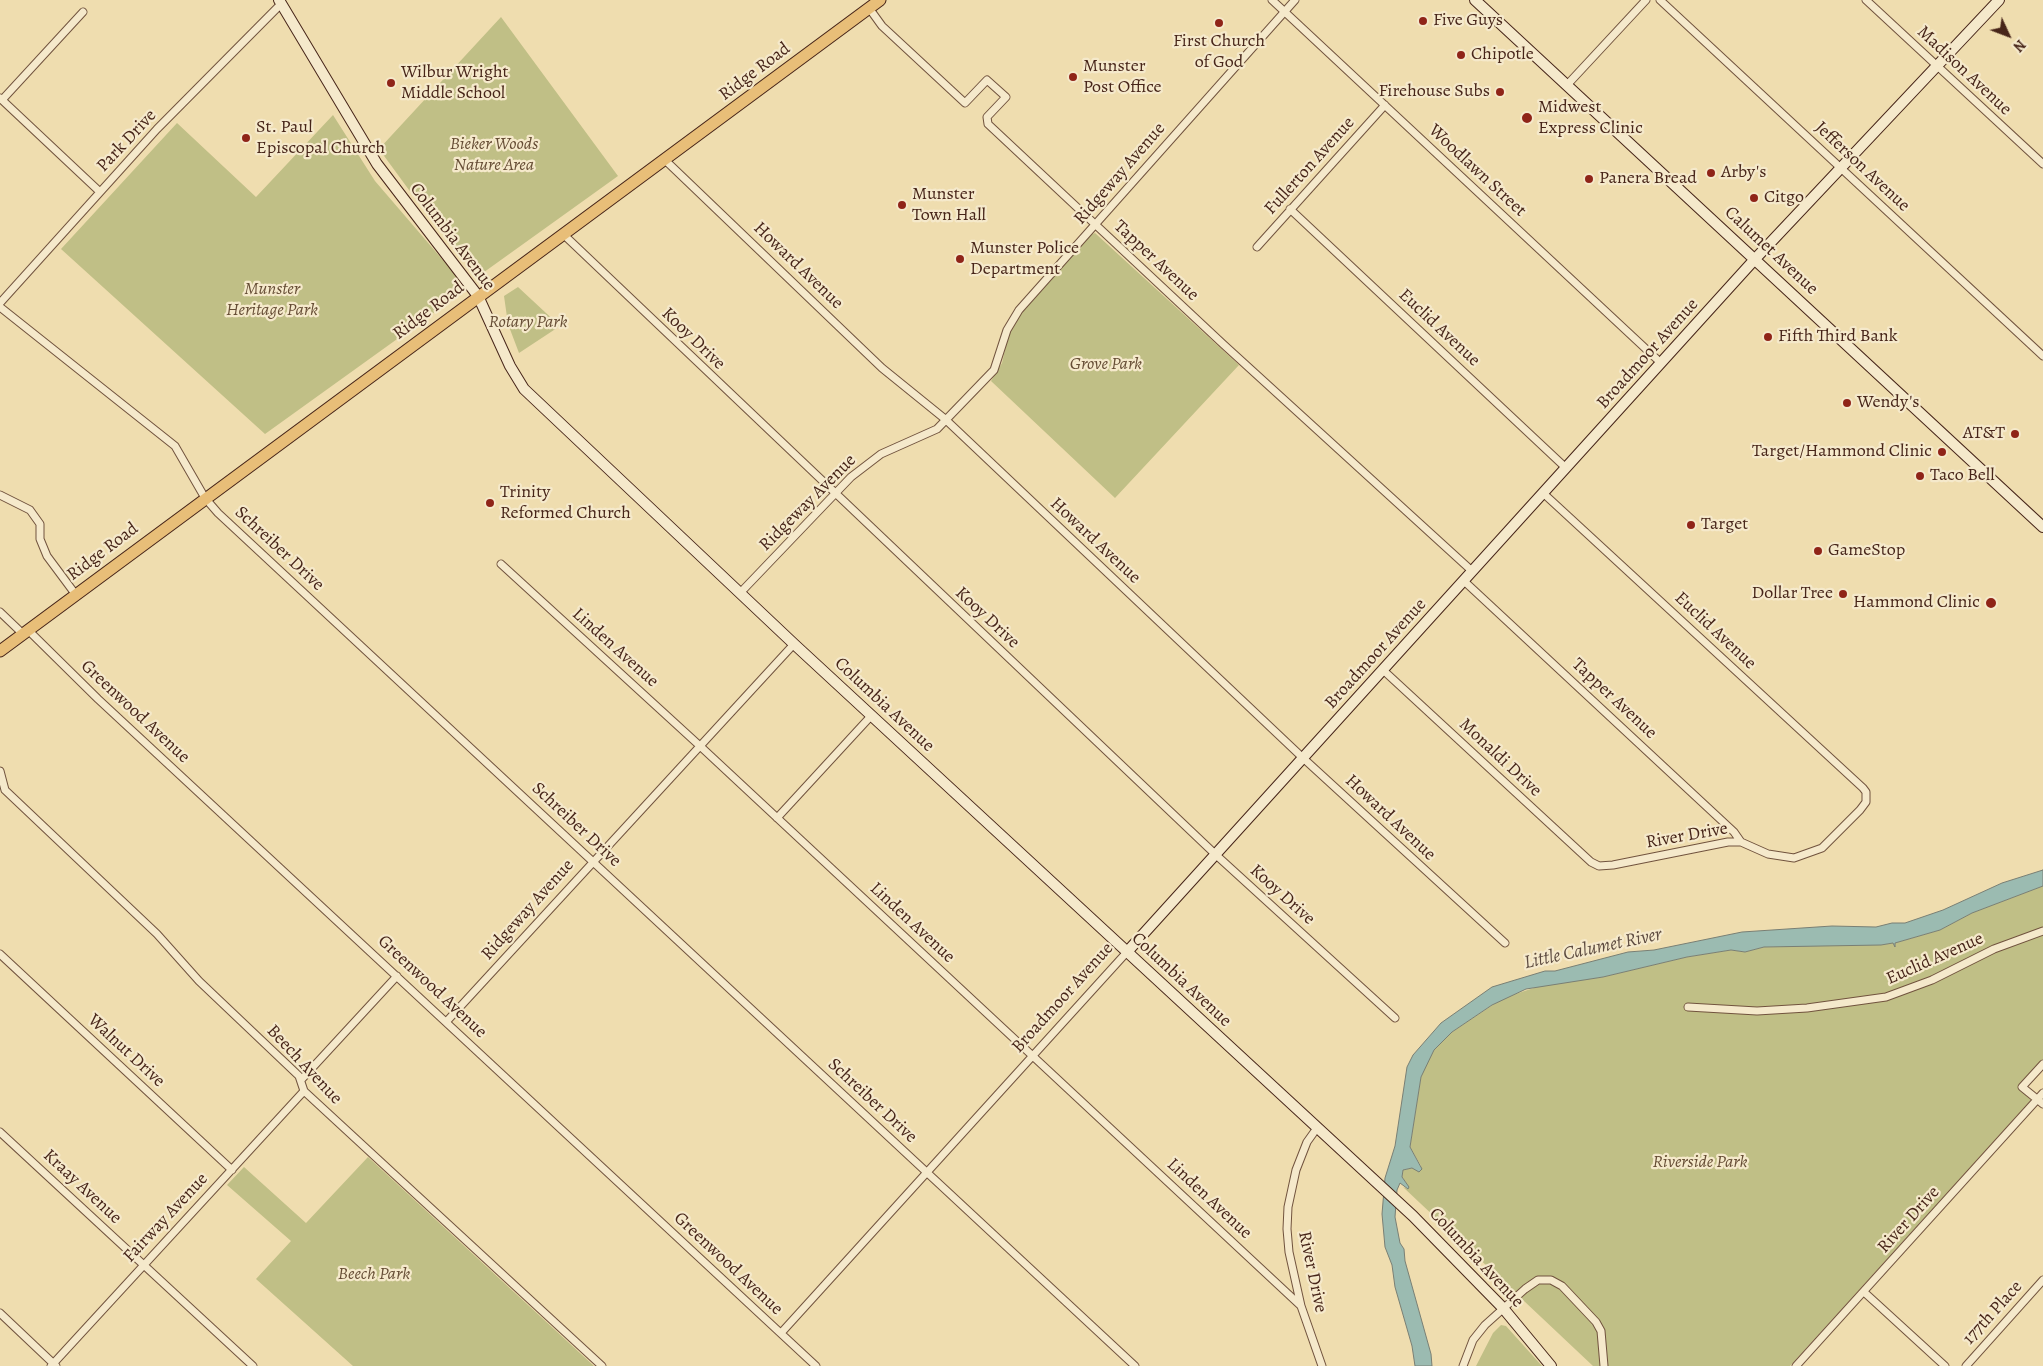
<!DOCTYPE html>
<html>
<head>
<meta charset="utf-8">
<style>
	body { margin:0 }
	#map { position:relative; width:2043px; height:1366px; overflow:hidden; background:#efddaf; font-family:Alegreya,serif }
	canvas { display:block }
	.north { position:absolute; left:1983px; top:10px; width:50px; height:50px; -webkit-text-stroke:4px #f5e9cb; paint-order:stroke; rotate:133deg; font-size:14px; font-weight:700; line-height:20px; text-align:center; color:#472519 }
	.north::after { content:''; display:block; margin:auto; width:18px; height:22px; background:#472519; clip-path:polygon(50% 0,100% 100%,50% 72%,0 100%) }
</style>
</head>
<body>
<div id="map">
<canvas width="2043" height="1366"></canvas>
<div class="north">N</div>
</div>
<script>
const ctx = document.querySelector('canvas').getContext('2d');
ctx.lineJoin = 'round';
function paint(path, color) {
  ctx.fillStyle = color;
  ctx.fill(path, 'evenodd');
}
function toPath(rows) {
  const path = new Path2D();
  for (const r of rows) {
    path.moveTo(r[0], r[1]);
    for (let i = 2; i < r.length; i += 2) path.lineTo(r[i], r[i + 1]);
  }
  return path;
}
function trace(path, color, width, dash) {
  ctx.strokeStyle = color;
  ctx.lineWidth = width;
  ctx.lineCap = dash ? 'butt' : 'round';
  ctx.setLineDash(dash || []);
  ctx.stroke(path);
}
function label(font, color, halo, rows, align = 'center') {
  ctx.font = font + ' Alegreya,serif';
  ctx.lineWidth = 4.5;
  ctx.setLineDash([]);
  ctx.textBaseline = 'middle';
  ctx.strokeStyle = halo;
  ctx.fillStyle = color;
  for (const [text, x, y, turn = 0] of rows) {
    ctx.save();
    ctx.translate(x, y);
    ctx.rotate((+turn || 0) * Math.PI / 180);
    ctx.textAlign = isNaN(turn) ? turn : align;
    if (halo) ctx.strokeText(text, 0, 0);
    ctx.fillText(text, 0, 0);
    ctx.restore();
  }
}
const green = toPath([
	[501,17,618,176,480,275,409,190,379,149],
	[333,115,375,181,460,280,457,296,265,434,61,249,177,123,256,197],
	[1095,233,1239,365,1115,498,991,381,1002,363,1008,336,1014,320,1090,235],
	[518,287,560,326,519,353,508,324,504,296],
	[2043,886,2043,1059,2018,1087,2031,1100,1790,1366,1593,1366,1403,1187,1408,1189,1407,1184,1402,1177,1403,1170,1421,1166,1410,1147,1421,1077,1426,1062,1434,1050,1452,1032,1503,998,1543,985,1603,977,1687,957,1731,950,1745,952,1764,947,1823,944,1881,945,1893,943,1895,946,1895,943,1940,930,1972,913],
	[368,1157,594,1366,353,1366,256,1279,291,1241,227,1185,244,1167,306,1223],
	[1501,1325,1506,1326,1542,1366,1476,1366,1493,1333]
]);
const water = toPath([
	[2043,870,2043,886,1972,913,1940,930,1895,943,1895,947,1893,943,1881,945,1764,947,1745,952,1731,950,1687,957,1603,977,1526,989,1492,1005,1452,1032,1434,1050,1421,1077,1410,1147,1422,1169,1419,1172,1412,1168,1403,1170,1402,1177,1409,1187,1408,1189,1400,1183,1397,1190,1395,1217,1400,1243,1404,1249,1405,1261,1431,1354,1432,1366,1415,1366,1412,1346,1395,1287,1392,1265,1385,1247,1382,1214,1385,1178,1395,1146,1407,1067,1413,1055,1441,1023,1492,987,1545,971,1555,971,1628,952,1654,950,1742,932,1832,926,1876,927,1892,923,1905,923,1943,910,2002,883,2043,870]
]);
const street = toPath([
	[1272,0,1661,363],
	[1660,0,2043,356],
	[1866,0,2043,164],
	[869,8,882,26,965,103,987,80,1006,97,987,117,988,124,1223,344,1472,571],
	[1567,85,1646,0],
	[0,98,100,192],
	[2,100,83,12],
	[665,160,882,368,945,419,1303,758,1505,943],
	[1290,209,1566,468],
	[563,234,1215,854,1395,1018],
	[1257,247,1385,105],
	[0,303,157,129,281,4],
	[0,307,175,446,205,498,218,513,1135,1366],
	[0,495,30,510,40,524,40,539,47,556,76,595],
	[501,564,700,746,1301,1306],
	[1464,581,1734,832,1741,842],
	[741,592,851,477,881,454,937,429,994,370,1007,330,1019,310,1295,0],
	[0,612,23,634],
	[28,630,98,699,816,1366],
	[1383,670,1591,862,1599,866,1613,865,1728,842,1741,842,1768,854,1794,858,1822,848,1860,810,1866,802,1866,792,1863,788,1543,493],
	[0,771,5,790,157,934,199,981,299,1076,304,1091,602,1366],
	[777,818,871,716],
	[0,954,232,1170],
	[1688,1007,1757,1011,1807,1008,1886,997,1932,980,1994,949,2043,931],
	[447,1021,794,644],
	[2043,1064,2022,1087,2043,1104],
	[301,1080,397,976],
	[1317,1128,1307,1142,1296,1170,1288,1207,1287,1229,1289,1252,1301,1306,1322,1366],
	[0,1132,253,1366],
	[1864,1292,1945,1366],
	[0,1313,56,1366],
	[781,1333,1127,952],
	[51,1366,304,1091],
	[1463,1366,1473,1340,1485,1325,1525,1289,1538,1280,1551,1280,1562,1286,1596,1322,1601,1331,1604,1366],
	[1796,1366,2043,1093],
	[1966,1366,2043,1280]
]);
const secondary = toPath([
	[279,0,377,164,478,296,510,366,524,389,794,644,1413,1216,1503,1308,1551,1366],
	[1475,0,2043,527],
	[1127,952,1755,259,1999,0]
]);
const primary = toPath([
	[0,651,880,0]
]);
const markers = [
	[1423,21,5,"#8f2418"],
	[1219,23,5,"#8f2418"],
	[1461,55,5,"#8f2418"],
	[1073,77,5,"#8f2418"],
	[391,83,5,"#8f2418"],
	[1500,92,5,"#8f2418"],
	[1527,118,6,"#8f2418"],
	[246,138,5,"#8f2418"],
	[1711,173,5,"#8f2418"],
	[1589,179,5,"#8f2418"],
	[1754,198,5,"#8f2418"],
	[902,205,5,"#8f2418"],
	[960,259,5,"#8f2418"],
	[1768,337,5,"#8f2418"],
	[1847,403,5,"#8f2418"],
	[2015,434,5,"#8f2418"],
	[1942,452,5,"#8f2418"],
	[1920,476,5,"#8f2418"],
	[490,503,5,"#8f2418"],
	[1691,525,5,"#8f2418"],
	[1818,551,5,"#8f2418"],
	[1843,594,5,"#8f2418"],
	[1991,603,6,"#8f2418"]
];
const poiNames = [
	["Five Guys",1433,21],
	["First Church",1219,42,"center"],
	["of God",1219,63,"center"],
	["Chipotle",1471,55],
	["Munster",1083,67],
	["Post Office",1083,88],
	["Wilbur Wright",401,73],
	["Middle School",401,94],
	["Firehouse Subs",1490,92,"right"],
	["Midwest",1538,108],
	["Express Clinic",1538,129],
	["St. Paul",256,128],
	["Episcopal Church",256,149],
	["Arby's",1721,173],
	["Panera Bread",1599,179],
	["Munster",912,195],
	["Town Hall",912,216],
	["Citgo",1764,198],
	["Munster Police",970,249],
	["Department",970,270],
	["Fifth Third Bank",1778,337],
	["Wendy's",1857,403],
	["AT&T",2005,434,"right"],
	["Target/Hammond Clinic",1932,452,"right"],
	["Taco Bell",1930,476],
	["Trinity",500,493],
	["Reformed Church",500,514],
	["Target",1701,525],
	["GameStop",1828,551],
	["Dollar Tree",1833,594,"right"],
	["Hammond Clinic",1980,603,"right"]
];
const streetNames = [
	["Madison Avenue",1964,71,43],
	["Ridge Road",755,72,-37],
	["Park Drive",127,141,-47],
	["Fullerton Avenue",1310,166,-48],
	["Jefferson Avenue",1862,167,43],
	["Woodlawn Street",1477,171,43],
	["Ridgeway Avenue",1120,174,-49],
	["Columbia Avenue",452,237,53],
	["Calumet Avenue",1771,251,43],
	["Tapper Avenue",1156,261,43],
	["Howard Avenue",798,266,44],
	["Ridge Road",429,311,-37],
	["Euclid Avenue",1439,328,43],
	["Kooy Drive",693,339,44],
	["Broadmoor Avenue",1648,354,-48],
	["Ridgeway Avenue",808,503,-45],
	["Howard Avenue",1095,541,43],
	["Schreiber Drive",279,549,43],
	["Ridge Road",103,552,-37],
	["Kooy Drive",987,618,43],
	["Euclid Avenue",1715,631,43],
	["Linden Avenue",615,648,42],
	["Broadmoor Avenue",1376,654,-48],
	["Tapper Avenue",1614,699,43],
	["Columbia Avenue",884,705,43],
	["Greenwood Avenue",135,712,43],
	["Monaldi Drive",1500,758,43],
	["Howard Avenue",1390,818,43],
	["Schreiber Drive",576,825,43],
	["River Drive",1687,836,-10],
	["Kooy Drive",1282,895,42],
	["Ridgeway Avenue",528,910,-48],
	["Linden Avenue",912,923,43],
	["Euclid Avenue",1935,959,-24],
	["Columbia Avenue",1181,980,43],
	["Greenwood Avenue",432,987,43],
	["Broadmoor Avenue",1063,998,-48],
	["Walnut Drive",126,1051,43],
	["Beech Avenue",304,1065,47],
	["Schreiber Drive",872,1101,43],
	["Kraay Avenue",82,1187,43],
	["Linden Avenue",1209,1199,43],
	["Fairway Avenue",166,1218,-47],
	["River Drive",1909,1220,-48],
	["Columbia Avenue",1476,1258,47],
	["Greenwood Avenue",728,1264,43],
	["River Drive",1312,1272,78],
	["177th Place",1993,1313,-48]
];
const parkNames = [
	["Bieker Woods",494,145],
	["Nature Area",494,166],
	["Munster",272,290],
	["Heritage Park",272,311],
	["Rotary Park",528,323],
	["Grove Park",1106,365],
	["Riverside Park",1700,1163],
	["Beech Park",374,1275]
];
const waterNames = [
	["Little Calumet River",1593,949,-12]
];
paint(green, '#c0bf86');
paint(water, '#9bbbb1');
trace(water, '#797f74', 1);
trace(street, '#71533e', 9);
trace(secondary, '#472519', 12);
trace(primary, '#472519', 13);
trace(street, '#f5e9cb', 7);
trace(secondary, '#f5e9cb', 10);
trace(primary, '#e8be78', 11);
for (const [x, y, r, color] of markers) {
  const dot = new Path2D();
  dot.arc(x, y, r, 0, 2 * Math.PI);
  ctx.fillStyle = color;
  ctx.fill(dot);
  trace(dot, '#f5e9cb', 2);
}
label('18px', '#472519', '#f5e9cb', poiNames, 'left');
label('18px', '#472519', '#f5e9cb', streetNames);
label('italic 18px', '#654c34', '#f5e9cb', parkNames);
label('italic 19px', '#5c4a3f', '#f5e9cb', waterNames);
</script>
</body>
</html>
